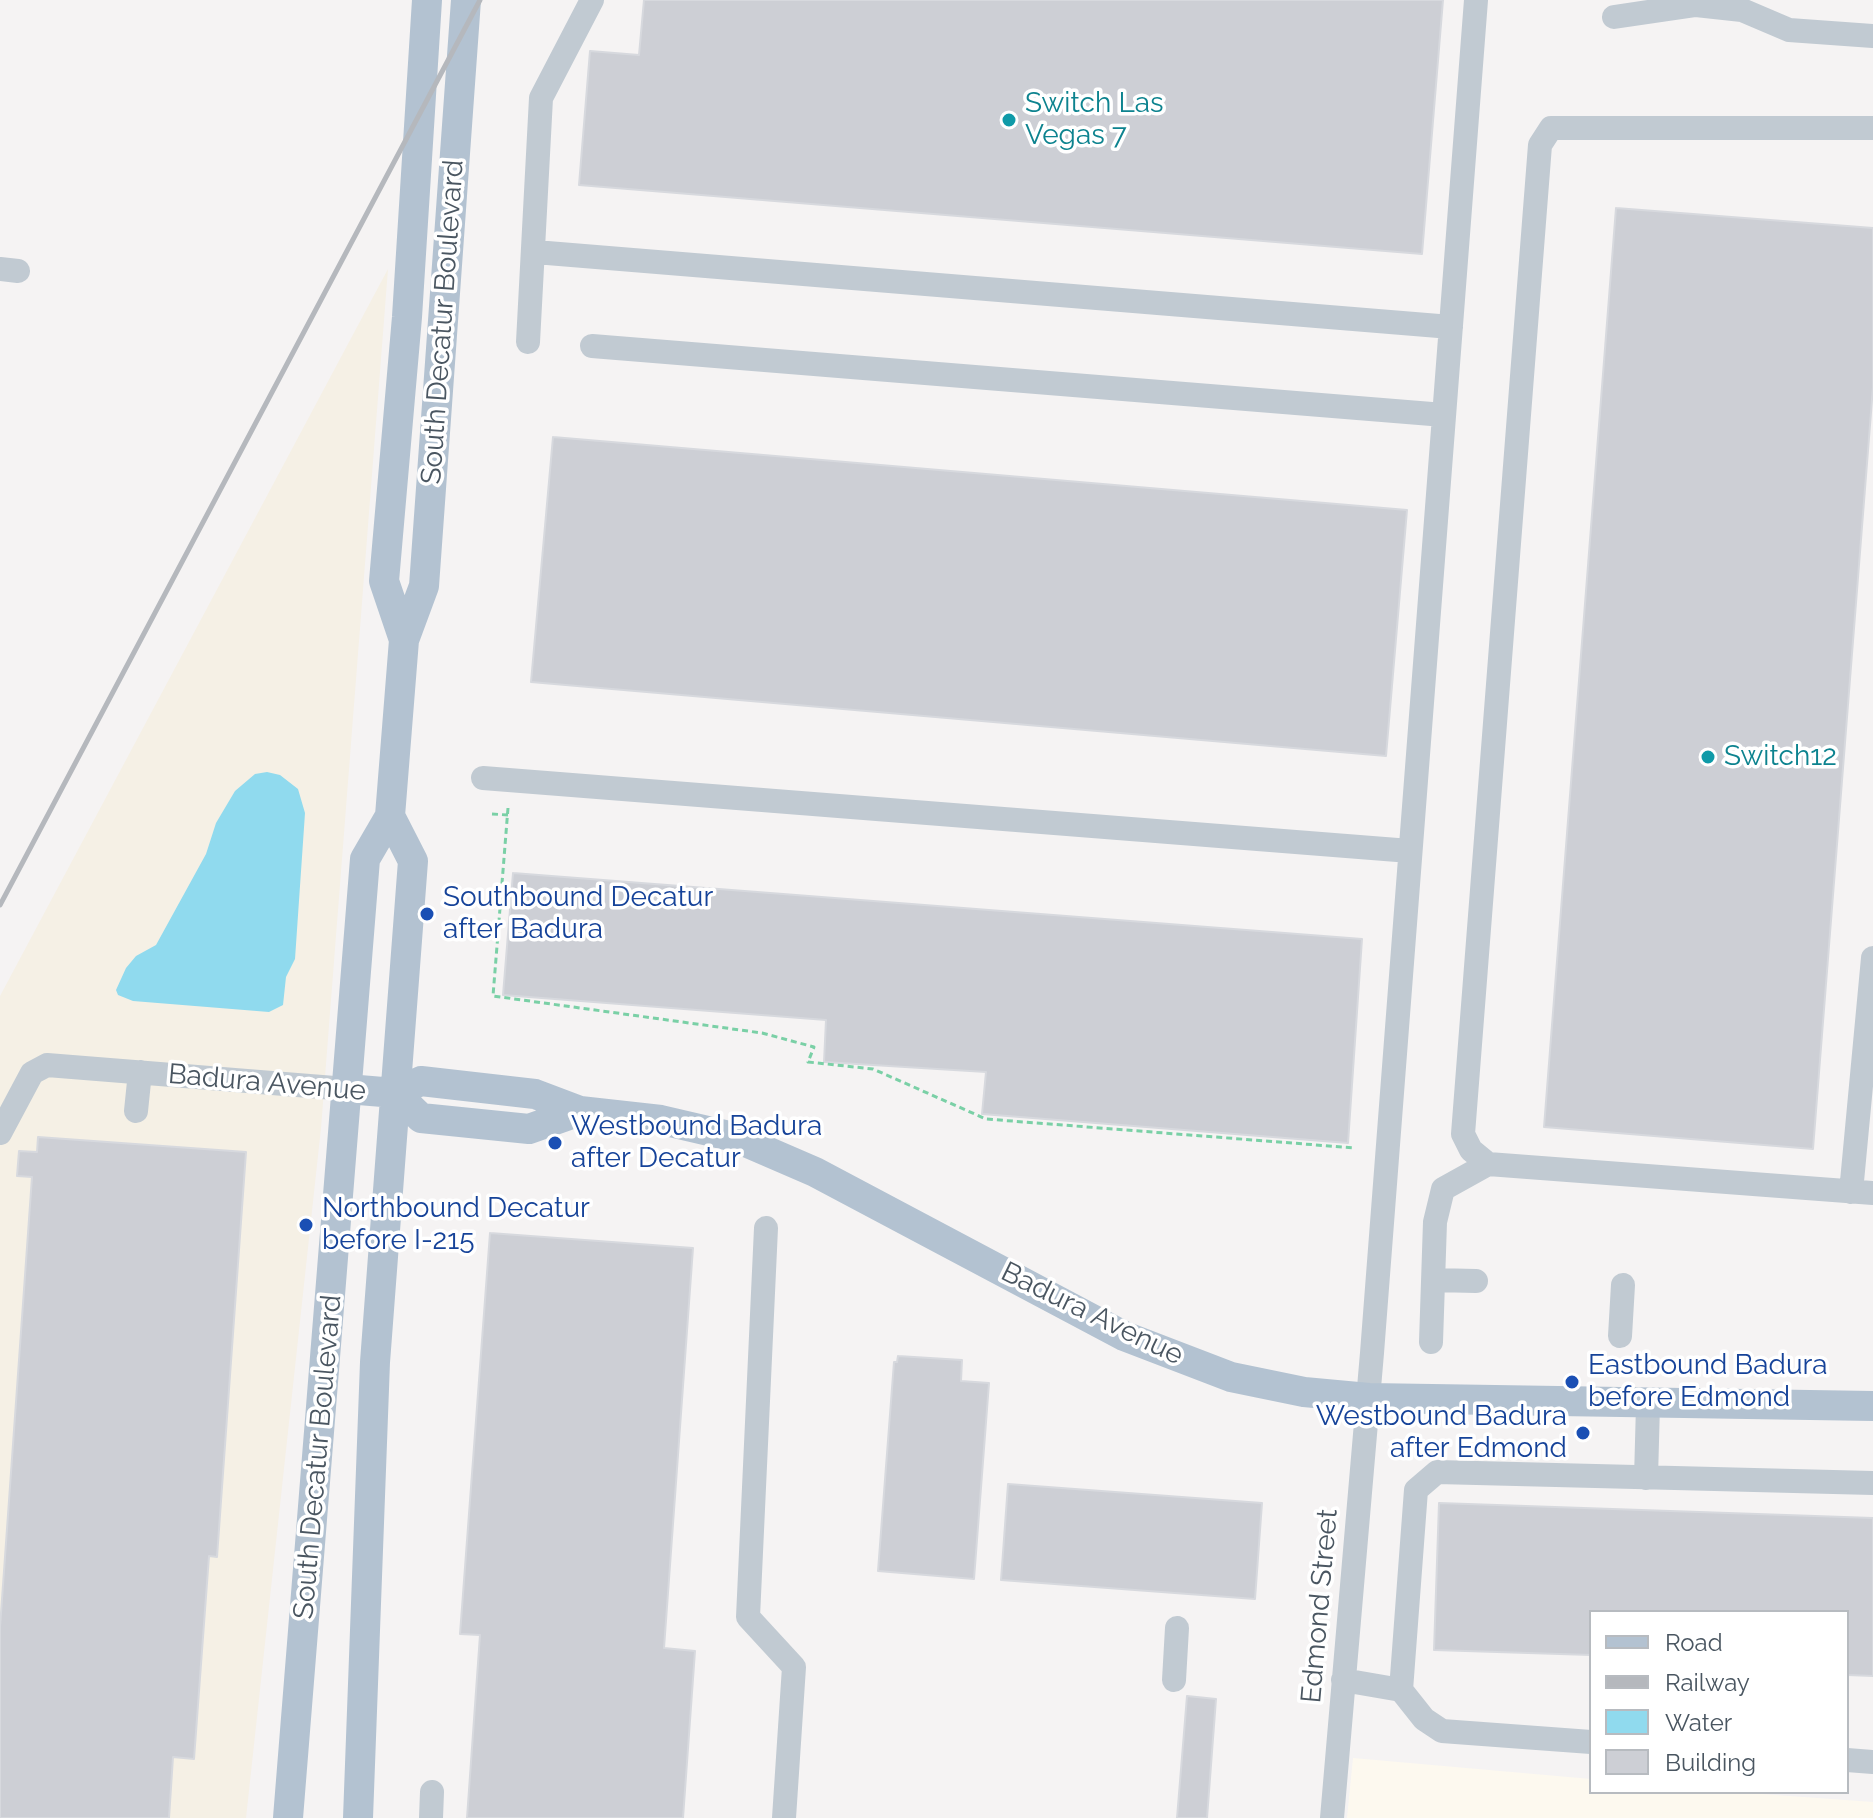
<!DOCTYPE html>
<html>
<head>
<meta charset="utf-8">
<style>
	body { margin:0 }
	#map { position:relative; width:1873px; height:1818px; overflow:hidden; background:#f5f3f3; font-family:Raleway,sans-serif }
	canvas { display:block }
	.legend { position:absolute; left:1589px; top:1610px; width:260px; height:184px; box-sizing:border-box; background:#fff; border:2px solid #b7bbc0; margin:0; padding:10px 14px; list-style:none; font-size:24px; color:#4a5661 }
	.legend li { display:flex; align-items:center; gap:16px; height:40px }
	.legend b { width:40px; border:2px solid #b7bbc0 }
</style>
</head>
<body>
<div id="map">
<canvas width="1873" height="1818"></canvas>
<ul class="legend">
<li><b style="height:10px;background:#b3c2d1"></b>Road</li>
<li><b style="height:10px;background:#b5b8bd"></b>Railway</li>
<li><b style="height:22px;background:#90daee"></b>Water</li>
<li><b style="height:22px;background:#cdcfd5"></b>Building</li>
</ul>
</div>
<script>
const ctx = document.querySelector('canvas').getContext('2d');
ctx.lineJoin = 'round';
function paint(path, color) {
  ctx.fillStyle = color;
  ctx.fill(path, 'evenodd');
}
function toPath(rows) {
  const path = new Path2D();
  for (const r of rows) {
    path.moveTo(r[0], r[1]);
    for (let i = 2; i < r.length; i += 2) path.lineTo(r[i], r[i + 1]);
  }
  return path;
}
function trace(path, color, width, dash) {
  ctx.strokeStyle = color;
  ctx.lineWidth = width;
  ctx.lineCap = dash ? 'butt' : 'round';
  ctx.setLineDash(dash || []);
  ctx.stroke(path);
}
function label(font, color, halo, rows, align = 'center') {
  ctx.font = font + ' Raleway,sans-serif';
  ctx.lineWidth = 7;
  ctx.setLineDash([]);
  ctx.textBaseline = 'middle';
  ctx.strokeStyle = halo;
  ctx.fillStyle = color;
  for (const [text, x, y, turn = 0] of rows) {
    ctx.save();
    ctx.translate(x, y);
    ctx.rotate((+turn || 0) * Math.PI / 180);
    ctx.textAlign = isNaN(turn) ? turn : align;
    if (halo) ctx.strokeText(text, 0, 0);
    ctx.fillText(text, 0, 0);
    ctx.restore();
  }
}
const commercial = toPath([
	[1353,1758,1591,1779,1591,1792,1734,1792,1873,1802,1873,1818,1347,1818]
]);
const sand = toPath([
	[388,269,321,1128,246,1818,0,1818,0,996]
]);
const water = toPath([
	[267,772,280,775,298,789,305,813,295,959,286,977,283,1005,269,1012,133,1001,118,995,116,990,126,968,136,956,156,945,206,854,216,823,235,791,255,774]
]);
const building = toPath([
	[644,0,1443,0,1422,254,579,185,590,51,639,55,644,0],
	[1616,208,1873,228,1873,387,1813,1149,1544,1127,1616,208],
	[553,437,1407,510,1386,756,531,682,553,437],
	[513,873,1362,939,1348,1143,982,1114,986,1072,824,1062,826,1020,503,995,513,873],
	[38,1137,246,1152,217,1557,209,1556,194,1759,173,1757,169,1818,0,1818,0,1627,32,1177,17,1176,19,1151,37,1152,38,1137],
	[490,1233,693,1248,664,1648,695,1651,683,1818,467,1818,480,1635,460,1634,490,1233],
	[898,1356,962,1360,961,1381,989,1383,974,1579,878,1571,894,1362,897,1362,898,1356],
	[1008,1484,1262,1503,1255,1599,1001,1580,1008,1484],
	[1439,1503,1873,1518,1873,1676,1847,1675,1847,1612,1591,1612,1591,1655,1434,1650,1439,1503],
	[1187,1696,1216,1699,1207,1818,1177,1818,1187,1696]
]);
const path = toPath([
	[508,808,493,996,762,1033,814,1047,808,1062,873,1069,986,1119,1355,1148],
	[492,814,508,815]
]);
const minor = toPath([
	[1696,5,1742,10,1789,30,1873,36],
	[1614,17,1696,5,1696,0],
	[1873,128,1551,128,1540,145,1463,1134,1471,1150,1488,1164,1873,1193],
	[535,252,1451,327],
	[0,269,18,271],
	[528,342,541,98,592,0],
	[592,346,1444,415],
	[483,778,1410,851],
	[136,1111,140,1072],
	[0,1133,32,1073,47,1065,347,1089],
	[1851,1192,1873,958],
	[766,1228,748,1617,794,1667,784,1818],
	[1434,1280,1476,1281],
	[1620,1336,1623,1285],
	[1431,1342,1435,1222,1443,1189,1488,1164],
	[1646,1478,1648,1405],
	[1174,1680,1177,1628],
	[1343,1680,1401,1690,1424,1719,1442,1731,1591,1742],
	[1401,1690,1416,1490,1437,1472,1873,1483],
	[1847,1760,1873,1762],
	[431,1818,432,1792],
	[1332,1818,1372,1353,1476,0]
]);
const major = toPath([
	[404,640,384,581,407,317,427,0],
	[347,1089,395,1093,421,1081,535,1094,580,1111,661,1120,734,1137,815,1172,1124,1336,1231,1377,1304,1392,1369,1398,1873,1406],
	[395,1093,421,1118,529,1129,580,1111],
	[288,1818,365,859,390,816,404,640,424,586,466,0],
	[358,1818,375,1362,413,861,390,816]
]);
const rail = toPath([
	[0,905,480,0]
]);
const markers = [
	[1009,120,8,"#0f9aa8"],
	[1708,757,8,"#0f9aa8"],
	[427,914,8,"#1a4fb4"],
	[555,1143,8,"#1a4fb4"],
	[306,1225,8,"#1a4fb4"],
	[1572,1382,8,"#1a4fb4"],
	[1583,1433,8,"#1a4fb4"]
];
const cultureNames = [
	["Switch Las",1025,104],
	["Vegas 7",1025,136],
	["Switch12",1724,757]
];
const streetNames = [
	["South Decatur Boulevard",443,322,-86],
	["Badura Avenue",267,1083,5],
	["Badura Avenue",1092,1314,26],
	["South Decatur Boulevard",318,1457,-85],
	["Edmond Street",1320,1606,-85]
];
const transitNames = [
	["Southbound Decatur",443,898],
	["after Badura",443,930],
	["Westbound Badura",571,1127],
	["after Decatur",571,1159],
	["Northbound Decatur",322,1209],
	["before I-215",322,1241],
	["Eastbound Badura",1588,1366],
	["before Edmond",1588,1398],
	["Westbound Badura",1567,1417,"right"],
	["after Edmond",1567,1449,"right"]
];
paint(commercial, '#fdf9ef');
paint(sand, '#f5f0e5');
paint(water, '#90daee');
paint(building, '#cdcfd5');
trace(building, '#d7d9de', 2);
trace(path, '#7ad0a6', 3, [6, 4]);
trace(minor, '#c1cad2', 24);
trace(major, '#b3c2d1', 30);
trace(rail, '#b5b8bd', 5);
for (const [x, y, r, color] of markers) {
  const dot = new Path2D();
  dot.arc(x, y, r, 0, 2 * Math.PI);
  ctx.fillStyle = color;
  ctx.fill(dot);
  trace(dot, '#fff', 3);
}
label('28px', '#0d838f', '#fff', cultureNames, 'left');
label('28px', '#4a5661', '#fff', streetNames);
label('28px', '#164399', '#fff', transitNames, 'left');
</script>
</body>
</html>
